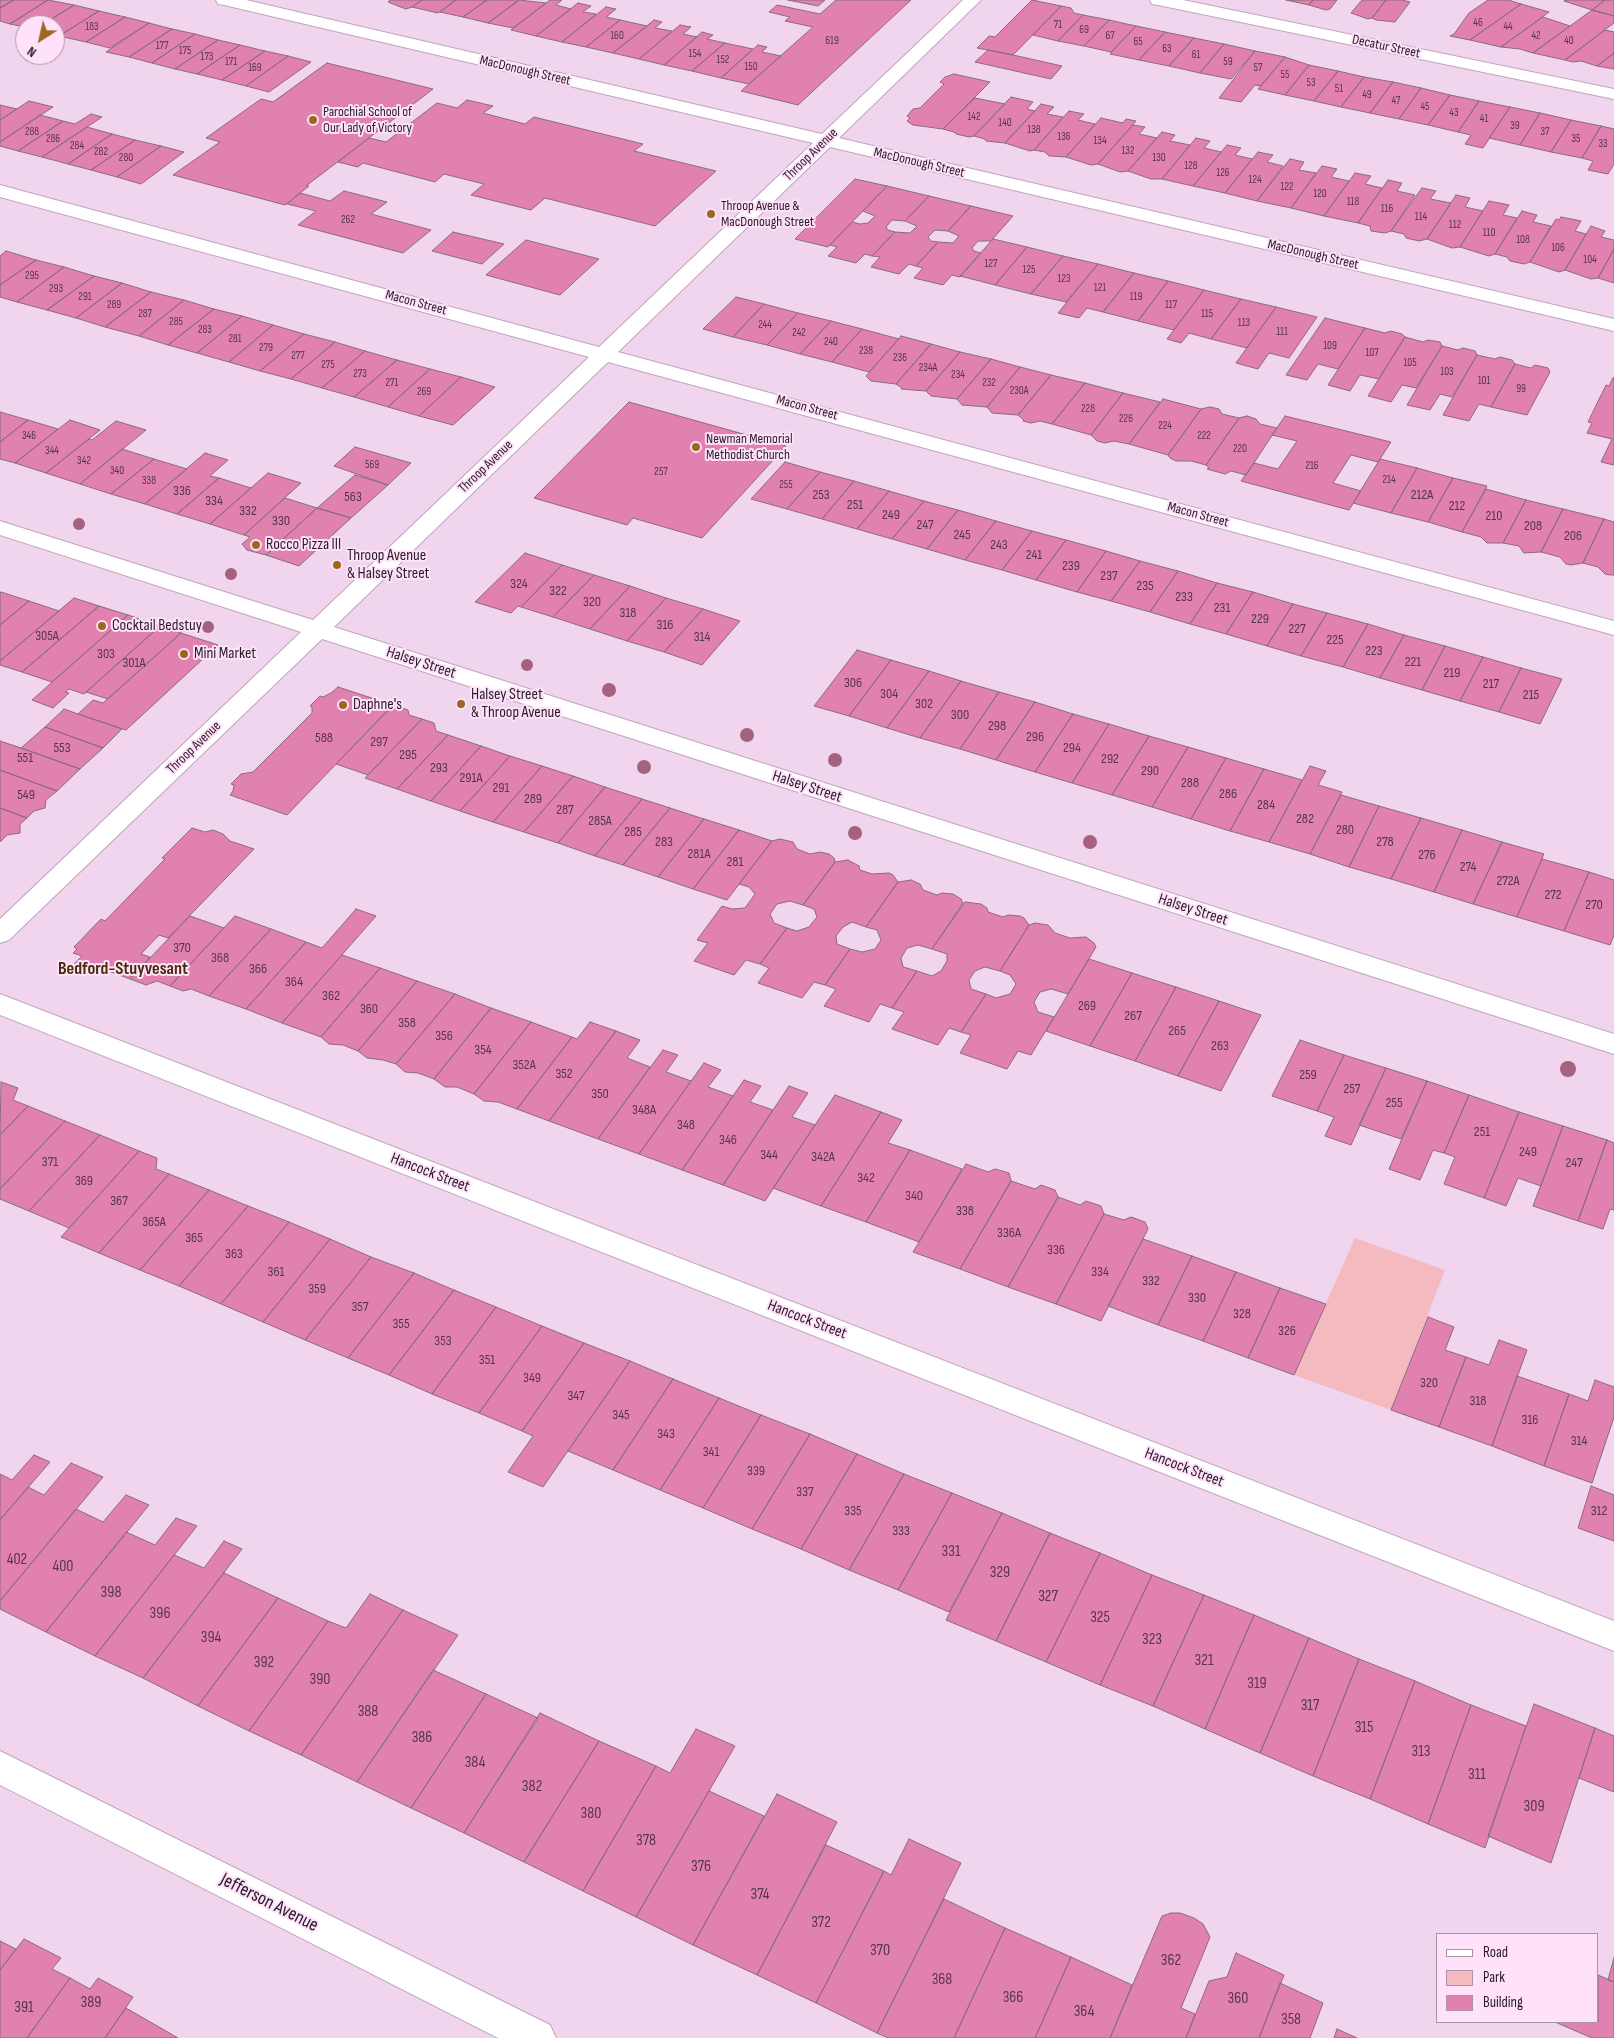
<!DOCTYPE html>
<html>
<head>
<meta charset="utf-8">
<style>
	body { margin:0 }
	#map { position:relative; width:1614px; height:2038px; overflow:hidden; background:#f1d4ed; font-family:"Sofia Sans Condensed",sans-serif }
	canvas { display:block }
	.legend { position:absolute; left:1436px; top:1933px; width:162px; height:90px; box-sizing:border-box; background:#ffe1fa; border:1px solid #a993a5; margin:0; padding:6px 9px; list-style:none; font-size:15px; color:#271d26 }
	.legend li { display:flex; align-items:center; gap:10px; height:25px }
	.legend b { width:25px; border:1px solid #a993a5 }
	.north { position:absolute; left:15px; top:15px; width:50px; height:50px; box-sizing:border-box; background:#ffe1fa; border:1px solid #a993a5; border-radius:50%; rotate:215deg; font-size:14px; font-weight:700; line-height:20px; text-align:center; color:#271d26 }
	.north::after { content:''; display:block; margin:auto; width:18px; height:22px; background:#9c681f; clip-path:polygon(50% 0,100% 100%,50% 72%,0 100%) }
</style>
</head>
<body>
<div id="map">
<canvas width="1614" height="2038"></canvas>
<ul class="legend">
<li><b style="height:6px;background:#fff"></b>Road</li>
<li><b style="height:14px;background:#f4bac0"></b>Park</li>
<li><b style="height:14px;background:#e181af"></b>Building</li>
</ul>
<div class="north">N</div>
</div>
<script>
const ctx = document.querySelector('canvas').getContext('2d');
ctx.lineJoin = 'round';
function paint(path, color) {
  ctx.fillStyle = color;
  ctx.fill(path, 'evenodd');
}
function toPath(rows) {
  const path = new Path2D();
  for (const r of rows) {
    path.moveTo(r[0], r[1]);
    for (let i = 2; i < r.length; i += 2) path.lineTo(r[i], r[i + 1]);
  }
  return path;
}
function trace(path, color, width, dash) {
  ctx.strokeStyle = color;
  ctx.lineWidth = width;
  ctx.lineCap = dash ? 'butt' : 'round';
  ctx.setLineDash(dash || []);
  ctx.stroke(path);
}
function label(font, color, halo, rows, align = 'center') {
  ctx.font = font + ' "Sofia Sans Condensed",sans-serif';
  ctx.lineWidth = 4;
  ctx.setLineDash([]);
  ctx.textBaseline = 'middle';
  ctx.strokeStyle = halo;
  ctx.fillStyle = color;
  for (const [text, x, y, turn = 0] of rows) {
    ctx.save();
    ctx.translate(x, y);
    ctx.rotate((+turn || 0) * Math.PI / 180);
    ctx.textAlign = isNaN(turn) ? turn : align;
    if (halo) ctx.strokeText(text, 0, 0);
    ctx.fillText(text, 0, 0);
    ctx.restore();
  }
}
const green = toPath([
	[1355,1238,1445,1270,1391,1410,1294,1375]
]);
const building = toPath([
	[0,0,14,0,0,8,0,0],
	[14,0,48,0,10,24,0,21,0,8,14,0],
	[48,0,74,5,42,25,25,25,25,27,10,24,48,0],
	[390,0,422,0,412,7,406,9,388,2,390,0],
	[422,0,456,0,438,13,412,7,422,0],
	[456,0,487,0,463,17,440,12,456,0],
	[487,0,519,0,488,23,463,17,487,0],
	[519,0,546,3,513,28,488,23,519,0],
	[550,0,562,0,556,5,571,9,536,36,511,30,550,0],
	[788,0,825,0,818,6,788,0],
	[836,0,911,0,798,105,741,91,813,27,785,21,790,17,769,12,777,5,820,14,836,0],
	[1032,0,1061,6,1013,55,977,48,989,36,995,37,1032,0],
	[1286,0,1313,0,1309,5,1286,0],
	[1313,0,1337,0,1330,9,1326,10,1309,5,1313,0],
	[1362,0,1386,0,1372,18,1368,19,1351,13,1362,0],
	[1386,0,1402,0,1410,2,1395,22,1376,20,1372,18,1386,0],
	[1488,0,1508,0,1521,4,1470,40,1450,36,1454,34,1469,13,1488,0],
	[1566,0,1605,0,1592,10,1564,1,1566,0],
	[1605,0,1614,0,1614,16,1592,10,1605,0],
	[578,3,591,6,583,12,596,14,562,42,536,36,578,3],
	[1521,4,1549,12,1501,47,1470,40,1521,4],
	[74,5,99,11,59,36,55,35,55,25,42,25,74,5],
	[1061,6,1071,8,1074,13,1083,15,1058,41,1033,35,1061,6],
	[606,7,616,9,606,17,620,20,586,47,562,42,606,7],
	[1592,10,1614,16,1614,23,1565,60,1533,53,1592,10],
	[99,11,125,17,86,42,59,36,99,11],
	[1083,15,1109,20,1084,46,1058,41,1083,15],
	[125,17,149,23,110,48,86,42,125,17],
	[1543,17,1570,26,1533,53,1520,49,1501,47,1543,17],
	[620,20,647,26,613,53,586,47,620,20],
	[654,20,662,22,655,28,672,31,639,59,613,53,654,20],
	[1109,20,1136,26,1111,52,1084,46,1109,20],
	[149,23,172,29,129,57,106,52,149,23],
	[680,25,691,27,683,34,697,37,664,65,639,59,680,25],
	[1136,26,1165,32,1139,60,1110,54,1136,26],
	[172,29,195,34,152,63,129,57,172,29],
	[1605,30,1614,32,1614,53,1597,66,1581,61,1573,62,1565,60,1605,30],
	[702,32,713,35,707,39,725,43,692,71,664,65,702,32],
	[1165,32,1194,38,1169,66,1139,60,1165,32],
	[195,34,218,40,175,69,152,63,195,34],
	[1194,38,1224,44,1200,73,1169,66,1194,38],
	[218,40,240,45,197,74,175,69,218,40],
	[725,43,753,49,721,78,692,71,725,43],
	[1224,44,1255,51,1231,79,1200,73,1224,44],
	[240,45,265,51,222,80,197,74,240,45],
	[758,45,767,47,762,52,781,56,749,84,721,78,758,45],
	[988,50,1013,55,1062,66,1051,79,975,62,988,50],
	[265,51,288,56,246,86,222,80,265,51],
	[1255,51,1285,57,1261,86,1255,85,1241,102,1219,98,1255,51],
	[1614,53,1614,69,1597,66,1614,53],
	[288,56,311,62,269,92,246,86,288,56],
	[1285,57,1309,65,1285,95,1258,89,1285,57],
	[327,63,433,89,306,186,309,186,285,205,173,175,220,142,206,138,261,99,273,102,327,63],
	[1309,65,1338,71,1314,101,1285,95,1309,65],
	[1338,71,1364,77,1341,107,1314,101,1338,71],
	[954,74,990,82,943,129,913,125,907,121,910,118,907,116,913,109,920,108,944,84,940,82,945,77,954,74],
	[1364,77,1393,82,1370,113,1341,107,1364,77],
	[1393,82,1421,88,1399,119,1370,113,1393,82],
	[1421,88,1450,95,1428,125,1399,119,1421,88],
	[1450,95,1479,101,1458,132,1428,125,1450,95],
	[1011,97,1033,102,1027,109,1035,111,1005,143,986,141,985,139,974,136,1011,97],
	[975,98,1005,104,974,136,969,137,956,134,954,132,943,129,975,98],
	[467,100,493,106,483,113,525,124,534,117,643,144,634,151,716,171,655,226,545,198,531,210,471,195,484,184,444,174,435,182,363,163,358,167,338,162,369,138,386,142,437,103,457,108,467,100],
	[29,101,53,107,0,142,0,120,29,101],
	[1479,101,1510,107,1483,148,1465,144,1471,135,1458,132,1479,101],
	[1041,104,1054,107,1047,114,1063,117,1034,150,1030,151,1005,143,1041,104],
	[0,105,17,109,0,120,0,105],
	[1510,107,1540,113,1520,145,1489,138,1510,107],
	[1069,111,1084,114,1078,120,1095,124,1066,157,1049,156,1045,152,1034,150,1069,111],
	[1540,113,1571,120,1551,152,1520,145,1540,113],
	[91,114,102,117,42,157,18,151,63,121,75,124,91,114],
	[40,115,63,121,18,151,0,146,0,142,40,115],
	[1101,118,1123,123,1126,119,1136,121,1098,164,1091,165,1066,157,1101,118],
	[1571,120,1601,126,1582,158,1551,152,1571,120],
	[1133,125,1145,127,1139,134,1157,138,1128,171,1120,172,1098,164,1133,125],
	[1601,126,1614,129,1614,164,1608,174,1588,170,1593,161,1582,158,1601,126],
	[87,127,112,134,68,164,42,157,87,127],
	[1162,132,1175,135,1170,141,1190,145,1162,179,1151,179,1128,171,1162,132],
	[112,134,135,140,91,170,68,164,112,134],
	[1196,138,1210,141,1204,148,1221,152,1193,186,1162,179,1196,138],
	[135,140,161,146,117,177,91,170,135,140],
	[1227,145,1241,148,1235,155,1252,159,1225,193,1193,186,1227,145],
	[161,146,184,152,141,184,117,177,161,146],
	[1258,152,1273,155,1267,162,1283,166,1257,201,1225,193,1258,152],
	[1290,159,1304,162,1299,170,1316,173,1291,208,1257,201,1290,159],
	[1322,166,1337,169,1331,177,1349,181,1324,216,1291,208,1322,166],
	[1355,173,1371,176,1365,184,1382,188,1358,223,1324,216,1355,173],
	[855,179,887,186,828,247,795,239,855,179],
	[1388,180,1402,183,1397,191,1415,195,1391,231,1385,233,1371,231,1370,226,1358,223,1388,180],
	[887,186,929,196,905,221,892,220,886,227,888,230,895,232,872,256,865,254,856,263,828,256,837,247,830,245,852,222,860,224,868,223,875,216,863,211,887,186],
	[1422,188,1436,191,1430,199,1451,203,1427,239,1419,241,1406,238,1404,234,1391,231,1422,188],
	[344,191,387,202,371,214,431,230,403,253,298,225,316,211,287,204,300,193,330,201,344,191],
	[1456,195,1470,198,1465,207,1483,211,1460,247,1452,248,1427,239,1456,195],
	[929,196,971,206,948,231,935,230,928,237,931,241,938,242,916,266,909,264,899,274,871,267,880,257,872,256,895,232,910,233,917,226,905,221,929,196],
	[1489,201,1509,205,1503,215,1517,218,1495,254,1489,256,1460,247,1489,201],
	[971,206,1013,216,991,241,978,241,972,248,974,251,981,253,960,277,952,275,943,285,914,278,923,268,916,266,938,242,953,243,959,236,948,231,971,206],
	[1522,211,1537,215,1533,222,1551,226,1530,262,1524,264,1510,261,1507,257,1495,254,1522,211],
	[1561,217,1581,221,1575,231,1586,234,1565,270,1559,272,1530,262,1556,219,1559,220,1561,217],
	[1591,226,1605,231,1601,237,1614,240,1614,249,1598,278,1591,279,1565,270,1591,226],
	[453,232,504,244,482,264,432,251,453,232],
	[993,239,1027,247,995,285,960,276,993,239],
	[526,240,599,259,560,295,486,275,526,240],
	[1027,247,1063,256,1031,294,995,285,1027,247],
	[1614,249,1614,283,1598,278,1614,249],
	[6,251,36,260,0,285,0,256,6,251],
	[1063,256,1098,264,1066,302,1031,294,1063,256],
	[36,260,64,267,17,302,0,297,0,285,36,260],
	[1098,264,1134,273,1103,312,1087,308,1079,318,1058,313,1098,264],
	[64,267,94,276,47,310,17,302,64,267],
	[1134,273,1168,281,1138,321,1103,312,1134,273],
	[94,276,122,283,76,318,47,310,94,276],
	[1168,281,1204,290,1174,330,1138,321,1168,281],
	[122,283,151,292,105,327,76,318,122,283],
	[1204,290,1241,299,1211,339,1189,333,1181,343,1167,339,1204,290],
	[151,292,184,300,139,336,105,327,151,292],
	[736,297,764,304,733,337,703,329,736,297],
	[1241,299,1276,307,1247,348,1211,339,1241,299],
	[184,300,214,309,168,345,139,336,184,300],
	[764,304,798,313,767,345,733,337,764,304],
	[1276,307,1317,317,1289,358,1269,353,1258,369,1236,363,1276,307],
	[214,309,242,316,197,353,168,345,214,309],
	[798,313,831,321,800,354,767,345,798,313],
	[242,316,273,325,229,362,197,353,242,316],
	[1325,318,1365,328,1338,369,1318,364,1307,380,1286,375,1325,318],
	[831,321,862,329,832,362,800,354,831,321],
	[273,325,304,334,260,371,229,362,273,325],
	[1365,328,1385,333,1391,331,1402,334,1405,337,1379,379,1360,375,1350,391,1328,385,1365,328],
	[862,329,899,339,869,372,832,362,862,329],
	[304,334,335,342,291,379,260,371,304,334],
	[901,336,931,344,896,384,871,381,866,376,901,336],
	[1405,337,1423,342,1428,340,1440,342,1442,346,1416,388,1402,385,1391,402,1368,396,1405,337],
	[335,342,365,351,322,388,291,379,335,342],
	[931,344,960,352,926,391,901,389,902,388,896,384,931,344],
	[1442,346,1458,350,1463,348,1475,351,1477,355,1452,397,1440,394,1430,410,1407,405,1442,346],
	[365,351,397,360,354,397,322,388,365,351],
	[960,352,991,359,957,399,931,396,926,391,960,352],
	[1477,355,1495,359,1500,357,1512,360,1515,364,1491,407,1479,404,1469,421,1443,415,1477,355],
	[991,359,1020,367,987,407,962,405,957,399,991,359],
	[397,360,430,369,388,407,354,397,397,360],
	[1515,364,1531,368,1535,365,1548,368,1550,372,1527,415,1491,407,1515,364],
	[1020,367,1051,375,1018,415,992,413,987,407,1020,367],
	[430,369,461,377,419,416,388,407,430,369],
	[1051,375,1085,383,1052,424,1040,421,1031,423,1023,421,1024,420,1018,415,1051,375],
	[461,377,495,387,453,425,419,416,461,377],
	[1613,378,1614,378,1614,465,1601,462,1612,439,1587,433,1592,423,1588,422,1606,385,1609,386,1613,378],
	[1085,383,1123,393,1091,435,1052,424,1085,383],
	[1123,393,1160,402,1129,444,1114,441,1105,443,1097,441,1091,435,1123,393],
	[1163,399,1201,409,1168,455,1129,444,1163,399],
	[629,402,786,446,702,538,633,518,627,525,534,498,629,402],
	[1210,407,1219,409,1222,414,1239,418,1206,465,1191,461,1176,461,1170,458,1168,455,1201,409,1210,407],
	[0,412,28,420,0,442,0,412],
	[1247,416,1256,419,1260,424,1277,428,1246,475,1231,471,1225,474,1207,469,1209,468,1206,465,1239,418,1247,416],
	[1285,416,1391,442,1378,462,1351,455,1333,483,1361,491,1349,510,1241,481,1254,463,1278,469,1297,441,1272,435,1285,416],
	[28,420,58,429,15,463,0,459,0,442,28,420],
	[70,420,100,430,46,473,15,463,70,420],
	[116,421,146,430,80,484,46,473,89,439,92,440,116,421],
	[355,447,411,463,388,485,334,466,355,447],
	[122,449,154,459,111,494,80,484,122,449],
	[205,453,228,460,210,476,219,478,177,514,145,504,205,453],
	[154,459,187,469,145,504,111,494,154,459],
	[1380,459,1417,468,1391,513,1353,503,1380,459],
	[785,462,820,472,787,509,751,499,785,462],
	[1417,468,1453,478,1428,522,1391,513,1417,468],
	[820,472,854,481,822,519,787,509,820,472],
	[268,473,301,483,244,535,210,524,268,473],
	[355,475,388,485,351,518,317,508,355,475],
	[219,478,251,488,210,524,177,514,219,478],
	[1453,478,1487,486,1462,532,1428,522,1453,478],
	[854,481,889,491,857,529,822,519,854,481],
	[1486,489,1526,500,1503,543,1487,543,1481,537,1462,532,1486,489],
	[889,491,924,501,892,539,857,529,889,491],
	[285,498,317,508,266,555,247,550,242,544,250,537,244,535,285,498],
	[1526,500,1563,509,1541,552,1524,553,1519,546,1503,543,1526,500],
	[924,501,958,510,927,549,892,539,924,501],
	[317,508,351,518,299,566,266,555,317,508],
	[1563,509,1604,519,1583,563,1571,565,1566,564,1560,557,1541,552,1563,509],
	[958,510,996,521,965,560,927,549,958,510],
	[1604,519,1614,522,1614,575,1610,575,1605,574,1598,567,1583,563,1604,519],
	[996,521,1032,531,1002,570,965,560,996,521],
	[1032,531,1066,540,1036,580,1002,570,1032,531],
	[1066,540,1106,551,1077,592,1036,580,1066,540],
	[1106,551,1140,561,1111,601,1077,592,1106,551],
	[525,553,562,565,521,607,518,606,511,613,475,602,525,553],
	[1140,561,1178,571,1150,612,1111,601,1140,561],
	[562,565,594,575,553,617,521,607,562,565],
	[1178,571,1217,583,1190,624,1150,612,1178,571],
	[594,575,630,586,590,629,553,617,594,575],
	[1217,583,1253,592,1226,634,1190,624,1217,583],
	[630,586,666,598,627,641,590,629,630,586],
	[1,592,29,601,0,625,0,593,1,592],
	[1253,592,1293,604,1267,646,1226,634,1253,592],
	[74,598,99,606,22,672,0,665,0,661,74,598],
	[666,598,703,609,664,652,627,641,666,598],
	[29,601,59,611,0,661,0,625,29,601],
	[1293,604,1327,613,1301,656,1267,646,1293,604],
	[99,606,128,615,52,682,22,672,99,606],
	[703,609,740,621,702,665,664,652,703,609],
	[1327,613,1368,624,1343,667,1301,656,1327,613],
	[128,615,160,626,84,694,69,689,65,692,69,693,53,708,32,700,128,615],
	[1368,624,1404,635,1380,678,1343,667,1368,624],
	[160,626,181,633,108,699,86,692,160,626],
	[181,633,218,645,126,730,78,714,93,700,103,703,181,633],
	[1404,635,1445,646,1422,690,1380,678,1404,635],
	[1445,646,1483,657,1460,701,1422,690,1445,646],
	[857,650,891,660,849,716,814,706,857,650],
	[1483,657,1521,668,1499,712,1460,701,1483,657],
	[891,660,929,671,887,728,849,716,891,660],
	[1521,668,1562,679,1540,724,1499,712,1521,668],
	[929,671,961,681,920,738,887,728,929,671],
	[961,681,999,692,960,749,920,738,961,681],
	[338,687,393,705,287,815,230,795,233,791,234,785,231,784,241,774,253,772,312,713,312,707,310,706,320,696,323,697,331,693,338,687],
	[999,692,1035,702,996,760,960,749,999,692],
	[1035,702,1073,714,1035,772,996,760,1035,702],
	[393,705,408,710,409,715,422,719,368,775,336,764,393,705],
	[64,709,78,714,122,729,103,748,45,727,64,709],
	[1073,714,1109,724,1072,783,1035,772,1073,714],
	[422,719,434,723,436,731,448,735,397,789,365,778,422,719],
	[1109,724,1149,736,1112,795,1072,783,1109,724],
	[45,727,103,748,80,769,21,748,45,727],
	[448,735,481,746,431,801,397,789,448,735],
	[1149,736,1188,747,1152,807,1112,795,1149,736],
	[0,741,21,748,80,769,57,791,0,770,0,741],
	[481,746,510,756,460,811,431,801,481,746],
	[1188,747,1226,758,1191,819,1152,807,1188,747],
	[510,756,542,766,493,822,460,811,510,756],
	[1226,758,1264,769,1230,831,1191,819,1226,758],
	[542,766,573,776,524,832,493,822,542,766],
	[1310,766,1326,771,1318,785,1342,792,1310,854,1269,842,1310,766],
	[1264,769,1302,780,1269,842,1230,831,1264,769],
	[0,770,57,791,46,800,45,808,34,811,27,818,0,808,0,770],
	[573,776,605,787,558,843,524,832,573,776],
	[605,787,642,799,595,856,558,843,605,787],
	[1341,795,1379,806,1349,867,1310,854,1341,795],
	[642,799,670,808,623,865,595,856,642,799],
	[1379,806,1421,818,1391,879,1349,867,1379,806],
	[0,808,27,818,20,824,20,833,7,835,0,842,0,808],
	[670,808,704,819,658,877,623,865,670,808],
	[1421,818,1462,830,1434,892,1391,879,1421,818],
	[704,819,739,830,693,889,658,877,704,819],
	[192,828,205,832,213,830,223,834,230,841,254,849,168,938,159,935,141,954,150,957,130,979,103,969,92,971,74,964,82,956,73,953,77,949,74,947,101,919,105,921,165,859,162,858,192,828],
	[739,830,772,841,727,900,693,889,739,830],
	[1462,830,1502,842,1473,904,1434,892,1462,830],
	[780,839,793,842,797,849,810,854,820,852,829,854,834,858,835,862,803,905,790,901,777,904,770,914,774,923,787,928,760,964,746,960,734,975,694,961,708,943,697,940,722,906,732,909,745,908,755,894,749,887,739,884,772,841,780,839],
	[1502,842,1544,854,1517,917,1473,904,1502,842],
	[1542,859,1589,872,1564,931,1517,917,1542,859],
	[848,860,859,866,860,870,872,874,889,873,893,875,898,882,866,927,852,922,843,927,836,936,837,944,850,949,825,985,814,982,802,998,758,983,769,968,760,964,787,928,797,931,809,927,817,917,814,909,803,905,835,862,848,860],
	[1589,872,1614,880,1614,935,1610,945,1564,931,1589,872],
	[911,880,920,884,923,890,937,895,942,893,953,894,961,899,963,903,932,949,918,945,907,948,901,958,903,967,917,971,892,1008,880,1004,869,1022,824,1006,836,989,825,985,850,949,862,952,875,949,881,940,877,930,866,927,898,882,911,880],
	[965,902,981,904,987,908,988,912,1003,917,1008,915,1020,916,1024,918,1029,925,1000,971,985,967,975,971,969,980,971,989,986,994,961,1032,949,1028,938,1045,892,1029,904,1012,892,1008,917,971,932,976,941,971,947,961,947,954,932,949,965,902],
	[356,909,376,916,282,1023,246,1009,306,942,322,948,356,909],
	[190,916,224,928,170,986,157,981,146,985,130,979,190,916],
	[235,916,271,929,209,996,191,989,183,991,170,986,235,916],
	[1035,923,1048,925,1055,933,1070,938,1086,937,1094,943,1096,947,1068,994,1051,989,1040,992,1034,1002,1038,1012,1054,1017,1031,1055,1018,1051,1007,1069,960,1053,971,1035,961,1032,986,994,996,998,1010,994,1016,984,1010,975,1000,971,1029,925,1035,923],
	[271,929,306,942,246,1009,209,996,271,929],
	[342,955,380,968,321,1037,282,1023,342,955],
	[1089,959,1132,973,1090,1046,1046,1031,1089,959],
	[380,968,417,981,358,1051,343,1045,329,1044,321,1037,380,968],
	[1132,973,1176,987,1135,1061,1090,1046,1132,973],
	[417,981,455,994,396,1064,383,1060,367,1058,358,1051,417,981],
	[1176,987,1219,1001,1178,1076,1135,1061,1176,987],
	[455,994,491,1008,434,1079,418,1073,405,1072,396,1064,455,994],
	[1219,1001,1261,1015,1221,1091,1178,1076,1219,1001],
	[491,1008,531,1022,474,1094,457,1087,445,1087,434,1079,491,1008],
	[531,1022,572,1037,517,1109,498,1102,484,1101,474,1094,531,1022],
	[590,1022,616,1031,549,1121,517,1109,572,1037,577,1039,590,1022],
	[616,1031,640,1040,627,1058,650,1067,598,1139,549,1121,616,1031],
	[1300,1040,1344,1055,1317,1111,1272,1096,1300,1040],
	[663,1050,678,1055,666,1072,691,1081,639,1154,598,1139,663,1050],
	[1344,1055,1386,1068,1351,1145,1325,1136,1334,1117,1317,1111,1344,1055],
	[704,1063,721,1070,708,1087,733,1096,682,1170,639,1154,704,1063],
	[1386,1068,1427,1081,1401,1139,1359,1125,1386,1068],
	[744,1080,761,1086,750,1102,773,1110,723,1185,682,1170,744,1080],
	[1427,1081,1469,1095,1444,1153,1433,1150,1420,1180,1389,1169,1427,1081],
	[1,1082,18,1088,13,1100,28,1106,0,1135,1,1082],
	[789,1086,808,1093,792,1117,815,1125,765,1201,723,1185,789,1086],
	[835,1095,881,1112,821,1206,773,1188,835,1095],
	[1469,1095,1519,1112,1484,1198,1444,1184,1455,1157,1444,1153,1469,1095],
	[28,1106,65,1121,0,1189,0,1135,28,1106],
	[881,1112,902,1120,888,1143,910,1150,866,1222,821,1206,881,1112],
	[1519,1112,1563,1126,1541,1186,1518,1178,1506,1206,1484,1198,1519,1112],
	[65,1121,100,1135,29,1211,0,1199,0,1189,65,1121],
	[1563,1126,1607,1140,1578,1221,1533,1206,1563,1126],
	[100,1135,139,1151,69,1228,29,1211,100,1135],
	[1607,1140,1614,1143,1614,1210,1610,1209,1603,1229,1578,1221,1607,1140],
	[910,1150,962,1169,919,1242,866,1222,910,1150],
	[139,1151,157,1158,156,1169,169,1174,99,1253,61,1237,139,1151],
	[966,1164,988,1172,995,1169,1009,1173,1011,1181,960,1269,913,1252,966,1164],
	[169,1174,209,1190,140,1270,99,1253,169,1174],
	[1011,1181,1035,1189,1041,1185,1055,1190,1058,1197,1008,1287,960,1269,1011,1181],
	[209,1190,248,1206,179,1286,140,1270,209,1190],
	[1058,1197,1080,1205,1086,1201,1101,1206,1104,1214,1056,1304,1008,1287,1058,1197],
	[248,1206,289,1222,221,1304,179,1286,248,1206],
	[1104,1214,1124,1220,1131,1217,1145,1222,1148,1229,1101,1321,1056,1304,1104,1214],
	[289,1222,330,1239,263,1322,221,1304,289,1222],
	[330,1239,371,1257,305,1340,263,1322,330,1239],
	[1143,1239,1192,1256,1158,1325,1108,1306,1143,1239],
	[1192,1256,1236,1272,1203,1341,1158,1325,1192,1256],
	[371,1257,414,1273,348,1358,305,1340,371,1257],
	[1236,1272,1280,1288,1248,1358,1203,1341,1236,1272],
	[414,1273,454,1290,389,1375,348,1358,414,1273],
	[1280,1288,1326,1304,1294,1375,1248,1358,1280,1288],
	[454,1290,496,1307,432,1394,389,1375,454,1290],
	[496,1307,542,1326,479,1413,432,1394,496,1307],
	[1428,1317,1454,1327,1445,1350,1466,1357,1439,1427,1391,1410,1428,1317],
	[542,1326,584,1343,522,1431,479,1413,542,1326],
	[1499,1340,1527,1350,1492,1446,1439,1427,1466,1357,1489,1365,1499,1340],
	[584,1343,630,1361,543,1487,508,1472,533,1436,522,1431,584,1343],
	[630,1361,673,1379,613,1470,568,1451,630,1361],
	[1517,1376,1569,1394,1544,1466,1492,1446,1517,1376],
	[673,1379,719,1398,660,1490,613,1470,673,1379],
	[1595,1380,1614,1387,1614,1417,1592,1483,1544,1466,1569,1394,1588,1401,1595,1380],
	[719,1398,761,1415,703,1508,660,1490,719,1398],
	[761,1415,810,1434,752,1529,703,1508,761,1415],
	[810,1434,857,1454,801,1549,752,1529,810,1434],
	[857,1454,904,1474,849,1570,801,1549,857,1454],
	[34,1455,50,1462,0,1520,0,1474,12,1480,34,1455],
	[71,1463,103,1477,0,1601,0,1520,28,1487,44,1495,71,1463],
	[904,1474,952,1493,898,1590,849,1570,904,1474],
	[1591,1486,1614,1495,1614,1541,1578,1528,1591,1486],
	[952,1493,1002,1513,949,1612,898,1590,952,1493],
	[126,1495,149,1505,46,1632,0,1609,0,1601,76,1509,103,1522,126,1495],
	[1002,1513,1050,1533,996,1641,946,1620,1002,1513],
	[176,1518,197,1526,95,1656,46,1632,126,1532,155,1545,176,1518],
	[1050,1533,1100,1553,1046,1662,996,1641,1050,1533],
	[224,1541,242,1549,143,1678,95,1656,174,1555,204,1568,224,1541],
	[1100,1553,1152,1575,1100,1685,1046,1662,1100,1553],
	[224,1573,278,1598,198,1706,143,1678,224,1573],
	[1152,1575,1204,1595,1153,1706,1100,1685,1152,1575],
	[370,1594,403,1610,301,1755,249,1731,328,1621,346,1628,370,1594],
	[1204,1595,1254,1615,1205,1729,1153,1706,1204,1595],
	[278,1598,328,1621,249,1731,198,1706,278,1598],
	[403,1610,458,1635,357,1782,301,1755,403,1610],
	[1254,1615,1309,1638,1260,1753,1205,1729,1254,1615],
	[1309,1638,1359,1659,1313,1776,1260,1753,1309,1638],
	[1359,1659,1415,1681,1370,1799,1313,1776,1359,1659],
	[433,1670,486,1694,411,1808,357,1782,433,1670],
	[1415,1681,1471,1705,1428,1824,1370,1799,1415,1681],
	[486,1694,538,1718,464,1833,411,1808,486,1694],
	[1534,1704,1595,1728,1551,1863,1488,1836,1534,1704],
	[1471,1705,1526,1726,1485,1848,1428,1824,1471,1705],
	[540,1713,599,1741,524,1862,464,1833,540,1713],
	[1595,1728,1614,1736,1614,1792,1579,1778,1595,1728],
	[696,1729,735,1746,636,1917,583,1891,656,1766,670,1773,696,1729],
	[599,1741,656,1766,583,1891,524,1862,599,1741],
	[709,1791,764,1816,693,1945,636,1917,709,1791],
	[777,1794,837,1822,757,1975,693,1945,777,1794],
	[909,1839,961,1863,877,2033,816,2003,884,1871,891,1875,909,1839],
	[826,1845,884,1871,816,2003,757,1975,826,1845],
	[944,1899,1005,1928,954,2038,888,2038,877,2033,944,1899],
	[1171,1913,1180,1913,1194,1918,1203,1924,1210,1937,1181,2008,1195,2014,1186,2038,1110,2038,1162,1916,1171,1913],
	[1005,1928,1071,1957,1035,2038,954,2038,1005,1928],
	[24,1939,61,1958,52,1969,70,1978,27,2038,0,2038,0,1970,24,1939],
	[0,1941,16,1949,0,1970,0,1941],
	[1236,1953,1284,1975,1259,2038,1186,2038,1209,1981,1227,1977,1236,1953],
	[1071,1957,1132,1985,1110,2038,1035,2038,1071,1957],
	[1614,1958,1614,1982,1608,1980,1614,1958],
	[1598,1975,1614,1982,1614,2038,1592,2038,1555,2022,1598,2022,1598,1975],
	[70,1978,90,1989,98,1978,133,1997,105,2038,27,2038,70,1978],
	[1280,1983,1323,2003,1310,2038,1259,2038,1280,1983],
	[126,2008,178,2038,105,2038,126,2008],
	[1337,2029,1357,2038,1334,2038,1337,2029]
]);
const minor = toPath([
	[216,0,246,0,822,134,963,0,981,0,839,138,1614,319,1614,331,830,147,618,352,1614,621,1614,635,608,362,334,627,1614,1034,1614,1054,322,639,9,940,0,943,0,919,301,632,0,535,0,521,313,620,589,357,0,197,0,185,599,347,813,143,224,5,218,4,216,0],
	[1150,0,1183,0,1614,89,1614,99,1158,5,1152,4,1150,0],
	[0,994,1614,1621,1614,1651,0,1015,0,994],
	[0,1751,550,2025,556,2038,498,2038,0,1785,0,1751]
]);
const trees = [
	[79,524,6],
	[231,574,6],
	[208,627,6],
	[527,665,6],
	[609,690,7],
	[747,735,7],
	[835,760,7],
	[644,767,7],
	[855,833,7],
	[1090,842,7],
	[1568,1069,8]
];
const markers = [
	[313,120,5,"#9c681f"],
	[711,214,5,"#9c681f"],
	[696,447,5,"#9c681f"],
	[256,545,5,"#9c681f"],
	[337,565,5,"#9c681f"],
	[102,626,5,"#9c681f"],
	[184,654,5,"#9c681f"],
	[461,704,5,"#9c681f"],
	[343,705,5,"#9c681f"]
];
const farNumbernames = [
	["46",1478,23],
	["71",1058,25],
	["183",92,27],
	["44",1508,27],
	["69",1084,30],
	["160",617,36],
	["67",1110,36],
	["42",1536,36],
	["619",832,41],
	["40",1569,41],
	["65",1138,42],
	["177",162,46],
	["63",1167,49],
	["175",185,51],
	["154",695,54],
	["61",1196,55],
	["173",207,57],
	["152",723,60],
	["171",231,62],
	["59",1228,62],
	["150",751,67],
	["169",255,68],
	["57",1258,68],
	["55",1285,75],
	["53",1311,83],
	["51",1339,89],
	["49",1367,95],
	["47",1396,101],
	["45",1425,107],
	["43",1454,113],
	["142",974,117],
	["41",1484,119],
	["140",1005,123],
	["39",1515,126],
	["138",1034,130],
	["288",32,132],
	["37",1545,132],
	["136",1064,137],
	["286",53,139],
	["35",1576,139],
	["134",1100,141],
	["33",1603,144],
	["284",77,146],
	["132",1128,151],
	["282",101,152],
	["280",126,158],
	["130",1159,158],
	["128",1191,166],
	["126",1223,173],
	["124",1255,180],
	["122",1287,187],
	["120",1320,194],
	["118",1353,202],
	["116",1387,209],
	["114",1421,217],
	["262",348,220],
	["112",1455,225],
	["110",1489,233],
	["108",1523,240],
	["106",1558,248],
	["104",1590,260],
	["127",991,264],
	["125",1029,270],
	["295",32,276],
	["123",1064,279],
	["121",1100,288],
	["293",56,289],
	["291",85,297],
	["119",1136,297],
	["289",114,305],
	["117",1171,305],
	["287",145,314],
	["115",1207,314],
	["285",176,322],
	["113",1244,323],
	["244",765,325],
	["283",205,330],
	["111",1282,332],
	["242",799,333],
	["281",235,339],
	["240",831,342],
	["109",1330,346],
	["279",266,348],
	["238",866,351],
	["107",1372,353],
	["277",298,356],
	["236",900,358],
	["105",1410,363],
	["275",328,365],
	["234A",928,368],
	["103",1447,372],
	["273",360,374],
	["234",958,375],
	["101",1484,381],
	["271",392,383],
	["232",989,383],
	["99",1521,389],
	["230A",1019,391],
	["269",424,392],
	["228",1088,409],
	["226",1126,419],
	["224",1165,426],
	["346",29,436],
	["222",1204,436],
	["220",1240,449],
	["344",52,451],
	["342",84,461],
	["569",372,465],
	["216",1312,466],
	["340",117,471],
	["257",661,472],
	["214",1389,480],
	["338",149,481],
	["255",786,485]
];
const farStreetnames = [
	["Decatur Street",1386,47,12],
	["MacDonough Street",525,71,13],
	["Throop Avenue",811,155,-44],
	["MacDonough Street",919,163,13],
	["MacDonough Street",1313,255,13],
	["Macon Street",416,303,15],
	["Macon Street",807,408,15],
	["Throop Avenue",486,467,-44],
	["Macon Street",1198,515,15],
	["Throop Avenue",194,748,-44]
];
const farPoinames = [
	["Parochial School of",323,112],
	["Our Lady of Victory",323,128],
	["Throop Avenue &",721,206],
	["MacDonough Street",721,222],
	["Newman Memorial",706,439],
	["Methodist Church",706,455]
];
const numberNames = [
	["336",182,491],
	["253",821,495],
	["212A",1422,495],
	["563",353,497],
	["334",214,501],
	["251",855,505],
	["212",1457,506],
	["332",248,511],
	["249",891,515],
	["210",1494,516],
	["330",281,521],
	["247",925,525],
	["208",1533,526],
	["245",962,535],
	["206",1573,536],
	["243",999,545],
	["241",1034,555],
	["239",1071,566],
	["237",1109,576],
	["324",519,584],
	["235",1145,586],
	["322",558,591],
	["233",1184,597],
	["320",592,602],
	["231",1222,608],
	["318",628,613],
	["229",1260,619],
	["316",665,625],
	["227",1297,629],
	["305A",47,636],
	["314",702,637],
	["225",1335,640],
	["223",1374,651],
	["303",106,654],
	["221",1413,662],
	["301A",134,663],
	["219",1452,673],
	["306",853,683],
	["217",1491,684],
	["304",889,694],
	["215",1531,695],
	["302",924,704],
	["300",960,715],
	["298",997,726],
	["296",1035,737],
	["588",324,738],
	["297",379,742],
	["553",62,748],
	["294",1072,748],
	["295",408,755],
	["551",25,758],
	["292",1110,759],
	["293",439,768],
	["290",1150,771],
	["291A",471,778],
	["288",1190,783],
	["291",501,788],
	["286",1228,794],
	["549",26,795],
	["289",533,799],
	["284",1266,805],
	["287",565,810],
	["282",1305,819],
	["285A",600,821],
	["280",1345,830],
	["285",633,832],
	["283",664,842],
	["278",1385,842],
	["281A",699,854],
	["276",1427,855],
	["281",735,862],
	["274",1468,867],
	["272A",1508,881],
	["272",1553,895],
	["270",1594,905],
	["370",182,948],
	["368",220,958],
	["366",258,969],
	["364",294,982],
	["362",331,996],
	["269",1087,1006],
	["360",369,1009],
	["267",1133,1016],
	["358",407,1023],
	["265",1177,1031],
	["356",444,1036],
	["263",1220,1046],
	["354",483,1050],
	["352A",524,1065],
	["352",564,1074],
	["259",1308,1075],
	["257",1352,1089],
	["350",600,1094],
	["255",1394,1103],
	["348A",644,1110],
	["348",686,1125],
	["251",1482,1132],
	["346",728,1140],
	["249",1528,1152],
	["344",769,1155],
	["342A",823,1157],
	["371",50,1162],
	["247",1574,1163],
	["342",866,1178],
	["369",84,1181],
	["340",914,1196],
	["367",119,1201],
	["338",965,1211],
	["365A",154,1222],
	["336A",1009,1233],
	["365",194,1238],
	["336",1056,1250],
	["363",234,1254],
	["361",276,1272],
	["334",1100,1272],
	["332",1151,1281],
	["359",317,1289],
	["330",1197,1298],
	["357",360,1307],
	["328",1242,1314],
	["355",401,1324],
	["326",1287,1331],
	["353",443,1341],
	["351",487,1360],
	["349",532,1378],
	["320",1429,1383],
	["347",576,1396],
	["318",1478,1401],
	["345",621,1415],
	["316",1530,1420],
	["343",666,1434],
	["314",1579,1441],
	["341",711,1452],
	["339",756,1471],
	["337",805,1492],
	["335",853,1511],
	["312",1599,1511],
	["333",901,1531]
];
const poiNames = [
	["Rocco Pizza III",266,545],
	["Throop Avenue",347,556],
	["& Halsey Street",347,574],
	["Cocktail Bedstuy",112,626],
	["Mini Market",194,654],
	["Halsey Street",471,695],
	["& Throop Avenue",471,713],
	["Daphne's",353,705]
];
const streetNames = [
	["Halsey Street",421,663,18],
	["Halsey Street",807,787,18],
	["Halsey Street",1193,910,18],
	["Hancock Street",430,1173,21],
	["Hancock Street",807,1320,21],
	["Hancock Street",1184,1468,21]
];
const nearNumbernames = [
	["331",951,1552],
	["402",17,1560],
	["400",63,1567],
	["329",1000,1573],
	["398",111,1593],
	["327",1048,1597],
	["396",160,1614],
	["325",1100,1618],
	["394",211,1638],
	["323",1152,1640],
	["321",1204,1661],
	["392",264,1663],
	["390",320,1680],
	["319",1257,1684],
	["317",1310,1706],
	["388",368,1712],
	["315",1364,1728],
	["386",422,1738],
	["313",1421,1752],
	["384",475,1763],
	["311",1477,1775],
	["382",532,1787],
	["309",1534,1807],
	["380",591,1814],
	["378",646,1841],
	["376",701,1867],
	["374",760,1895],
	["372",821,1923],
	["370",880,1951],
	["362",1171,1961],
	["368",942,1980],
	["366",1013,1998],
	["360",1238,1999],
	["389",91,2003],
	["391",24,2008],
	["364",1084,2012],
	["358",1291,2020]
];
const neighbourhoodNames = [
	["Bedford-Stuyvesant",123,969]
];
const nearStreetnames = [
	["Jefferson Avenue",269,1903,27]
];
paint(green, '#f4bac0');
paint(building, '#e181af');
trace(building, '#8b6b79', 1);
trace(minor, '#c0a5bc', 2);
paint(minor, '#fff');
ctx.fillStyle = '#a5627f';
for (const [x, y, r] of trees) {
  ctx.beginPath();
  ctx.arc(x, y, r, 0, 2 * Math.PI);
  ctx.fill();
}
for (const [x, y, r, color] of markers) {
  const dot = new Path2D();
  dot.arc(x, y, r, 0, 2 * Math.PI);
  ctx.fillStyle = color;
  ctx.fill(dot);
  trace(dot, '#ffe1fa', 2);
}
label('11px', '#563648', null, farNumbernames);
label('14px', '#271d26', '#ffe1fa', farStreetnames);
label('14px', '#271d26', '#ffe1fa', farPoinames, 'left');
label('14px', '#563648', null, numberNames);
label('16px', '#271d26', '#ffe1fa', poiNames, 'left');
label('16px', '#271d26', '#ffe1fa', streetNames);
label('16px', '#563648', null, nearNumbernames);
label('bold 18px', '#472e0b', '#ffe1fa', neighbourhoodNames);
label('19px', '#271d26', '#ffe1fa', nearStreetnames);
</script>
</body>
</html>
